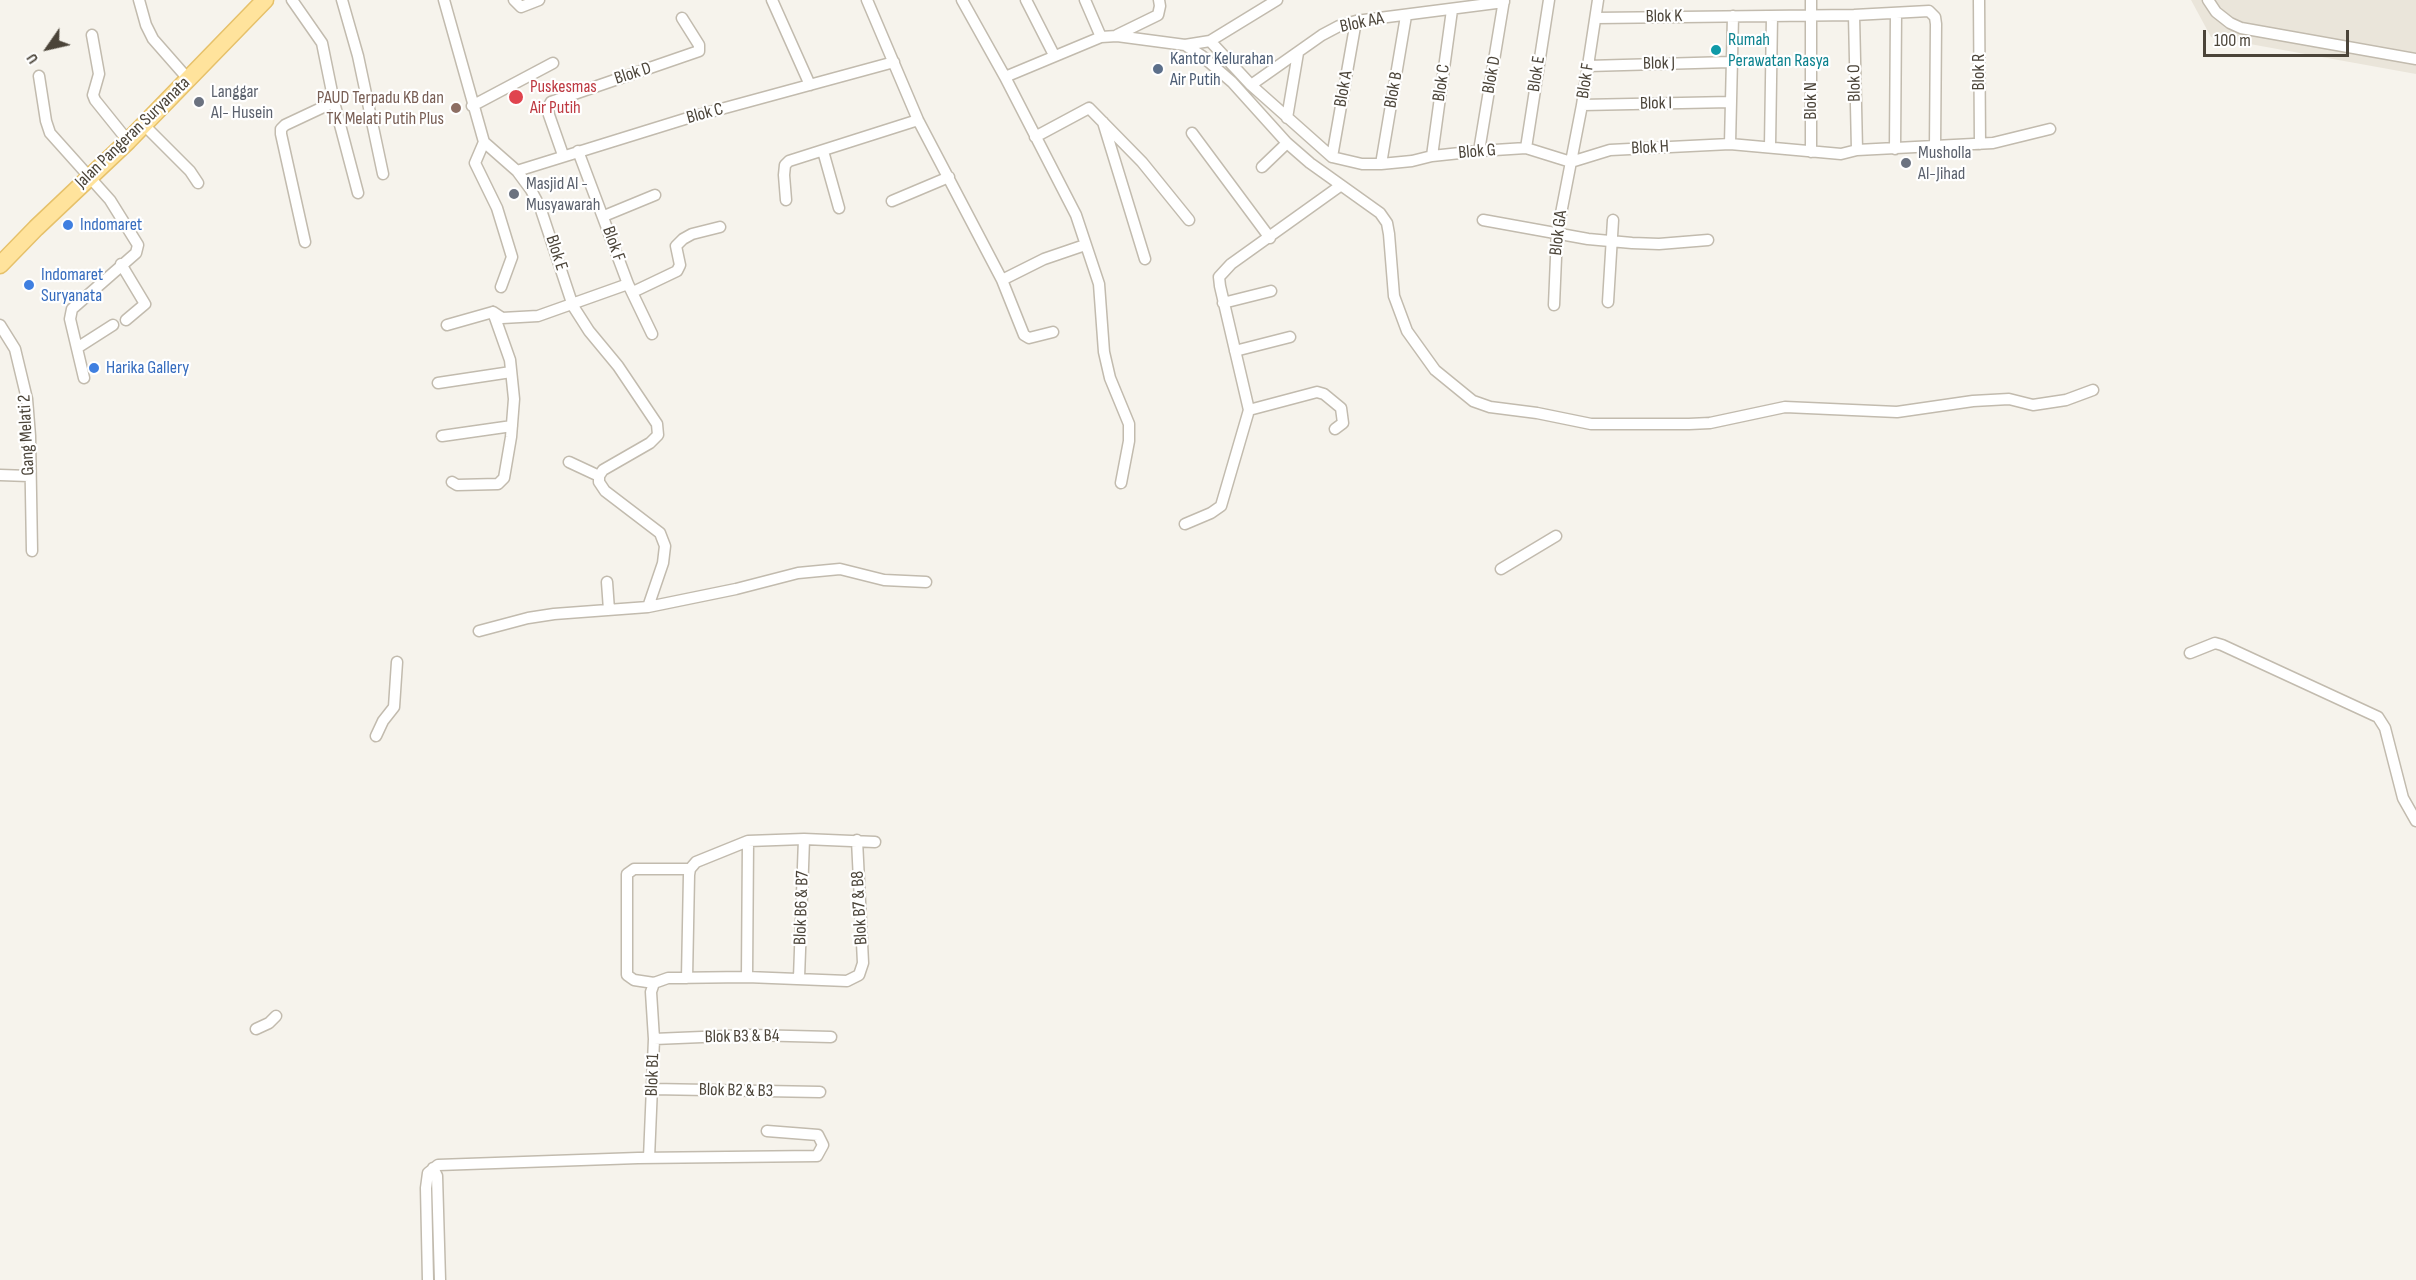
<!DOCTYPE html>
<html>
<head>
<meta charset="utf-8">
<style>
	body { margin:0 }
	#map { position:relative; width:2416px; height:1280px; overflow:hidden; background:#f6f3ec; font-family:"Sofia Sans Condensed",sans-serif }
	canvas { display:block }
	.north { position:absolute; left:18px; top:18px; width:60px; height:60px; -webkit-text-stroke:4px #fff; paint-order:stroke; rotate:236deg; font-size:16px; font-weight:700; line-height:24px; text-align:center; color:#4b4439 }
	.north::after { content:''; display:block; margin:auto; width:21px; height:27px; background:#4b4439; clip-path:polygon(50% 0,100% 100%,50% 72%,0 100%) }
	.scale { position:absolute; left:2203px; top:30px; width:146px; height:27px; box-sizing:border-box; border:3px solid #4b4439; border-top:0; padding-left:8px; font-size:18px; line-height:21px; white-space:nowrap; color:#4b4439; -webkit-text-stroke:4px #fff; paint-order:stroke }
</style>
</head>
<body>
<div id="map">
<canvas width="2416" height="1280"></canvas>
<div class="north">U</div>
<div class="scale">100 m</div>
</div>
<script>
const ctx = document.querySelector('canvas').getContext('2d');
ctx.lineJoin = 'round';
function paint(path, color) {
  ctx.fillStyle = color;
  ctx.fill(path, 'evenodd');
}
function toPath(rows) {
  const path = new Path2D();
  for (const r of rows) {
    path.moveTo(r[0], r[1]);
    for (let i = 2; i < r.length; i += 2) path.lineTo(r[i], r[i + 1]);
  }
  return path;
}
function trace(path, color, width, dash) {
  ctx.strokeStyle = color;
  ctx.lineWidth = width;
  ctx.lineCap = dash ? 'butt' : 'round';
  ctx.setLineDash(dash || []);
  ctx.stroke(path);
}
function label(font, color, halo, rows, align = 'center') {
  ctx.font = font + ' "Sofia Sans Condensed",sans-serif';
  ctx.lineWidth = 4.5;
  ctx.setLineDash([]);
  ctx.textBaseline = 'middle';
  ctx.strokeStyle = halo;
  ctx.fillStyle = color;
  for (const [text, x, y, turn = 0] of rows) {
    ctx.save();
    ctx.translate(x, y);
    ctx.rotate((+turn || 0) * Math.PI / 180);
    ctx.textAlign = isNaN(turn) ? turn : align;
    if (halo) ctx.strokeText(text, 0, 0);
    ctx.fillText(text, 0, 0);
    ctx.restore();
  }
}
const residential = toPath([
	[2191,0,2416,0,2416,74,2211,37]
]);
const minor = toPath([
	[139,0,146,25,153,39,189,80],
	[292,0,322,43,334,102,358,193],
	[342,0,358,56,383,174],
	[444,0,484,142,517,171,531,190,540,207,573,306,589,331,618,366,657,424,658,435,650,443,603,470,599,476,599,482,605,491,660,533,665,546,663,563,648,607],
	[514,0,521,7,539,0],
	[772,0,810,85],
	[867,0,918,120,1002,280,1024,335,1029,338,1053,332],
	[962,0,1005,77,1101,37,1117,36,1185,45,1210,41,1251,85,1332,157,1362,164,1381,164,1412,161,1432,156,1479,151,1526,148,1571,162],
	[1026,0,1054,55],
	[1085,0,1101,37],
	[1979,0,1980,144],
	[2208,0,2216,12,2230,23,2241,28,2416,59],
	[1854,15,1857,150],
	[1596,18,1854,15,1929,11,1935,17,1936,24,1935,148],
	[92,35,99,74,93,95,95,100,128,141],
	[1117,35,1158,15,1160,6,1159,0],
	[1210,41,1277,0],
	[1185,45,1202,56,1232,82,1287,143,1310,163,1380,213,1387,223,1389,234,1394,296,1407,331,1435,370,1473,401,1490,407,1537,413,1591,424,1689,424,1710,423,1785,407,1897,412,1973,401,2009,399,2033,405,2066,400,2093,390],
	[1588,66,1730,62],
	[39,76,46,121,50,133,110,200,138,245,136,253,72,309,70,319,84,378],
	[1005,77,1076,215,1099,284,1104,352,1110,378,1129,424,1129,441,1121,483],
	[1251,85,1322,35,1339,26,1356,21,1504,2],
	[1582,105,1731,102],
	[472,106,553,63],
	[1287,118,1298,53],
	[1103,122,1145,259],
	[144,125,190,171,198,183],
	[1192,133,1270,238],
	[1035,137,1089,108,1142,162,1189,220],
	[484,142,475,163,497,208,512,257,501,287],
	[1730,144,1733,16],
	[1770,146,1772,16],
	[1526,148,1549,0],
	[1895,149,1896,14],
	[578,151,628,284,652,334],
	[823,151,839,208],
	[1479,151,1504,0],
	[1811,152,1811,0],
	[563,155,549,115,548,108,551,102,699,51,699,45,682,18],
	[1432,156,1452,10],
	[1332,157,1356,21],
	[1571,162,1610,150,1730,144,1841,154,1857,150,1993,143,2050,129],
	[1381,164,1406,16],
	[1262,167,1287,143],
	[517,171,688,118,894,62],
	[786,200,784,175,785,165,789,161,918,120],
	[892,201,949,177],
	[604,216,655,195],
	[1483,220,1588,239,1632,243,1659,244,1708,240],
	[305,242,281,134,281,129,285,125,334,102],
	[121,264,145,304,126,320],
	[1002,280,1044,259,1085,245],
	[633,292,677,271,680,265,676,246,683,239,692,234,720,227],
	[1608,302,1613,220],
	[1223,303,1271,291],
	[1554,305,1557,234,1582,105,1598,0],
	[493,312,502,318,538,316,628,284],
	[0,325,15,349,27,399,30,436,32,551],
	[447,325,493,312],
	[77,348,113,325],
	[1235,351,1290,337],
	[438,383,511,372],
	[1335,429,1343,423,1341,408,1324,394,1317,392,1249,410,1220,286,1219,277,1231,264,1340,186],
	[442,436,512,426],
	[569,462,599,476],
	[0,475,29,476],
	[452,482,457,485,498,484,504,478,511,437,514,399,510,360,493,312],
	[1185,524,1211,513,1221,506,1249,410],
	[1501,569,1556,536],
	[607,582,609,610],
	[479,631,528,618,554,614,648,607,736,589,798,573,840,569,884,580,926,582],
	[2190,653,2215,643,2222,645,2378,717,2385,728,2403,798,2416,821],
	[376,736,383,721,394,707,397,662],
	[747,977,748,841],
	[687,978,689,875,690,869,696,862,748,841,804,839,875,842],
	[799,978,804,839],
	[654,983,634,980,627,975,627,874,634,869,690,869],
	[256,1029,269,1023,276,1016],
	[654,1039,750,1035,831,1037],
	[652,1089,820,1092],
	[649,1158,654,1039,651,992,654,983,668,978,747,977,847,981,859,975,863,963,857,840],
	[433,1168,437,1176,440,1280],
	[428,1280,426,1188,428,1173,438,1165,638,1158,817,1156,823,1145,818,1135,767,1131]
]);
const primary = toPath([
	[0,265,36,228,128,141,265,0]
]);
const markers = [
	[1716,50,6,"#0f9aa8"],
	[1158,69,6,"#5c6f8a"],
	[516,97,8,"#e0444e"],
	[199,102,6,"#6b7280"],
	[456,108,6,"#8d6e63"],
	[1906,163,6,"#6b7280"],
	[514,194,6,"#6b7280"],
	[68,225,6,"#3f7fe0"],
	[29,285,6,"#3f7fe0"],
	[94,368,6,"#3f7fe0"]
];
const streetNames = [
	["Blok K",1664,17,-1],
	["Blok AA",1362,23,-12],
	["Blok J",1659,64,-1],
	["Blok R",1979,72,-90],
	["Blok D",633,74,-18],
	["Blok E",1537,74,-81],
	["Blok D",1492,75,-80],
	["Blok F",1586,81,-81],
	["Blok C",1442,83,-82],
	["Blok O",1855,83,-91],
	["Blok A",1344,89,-80],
	["Blok B",1394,90,-80],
	["Blok N",1811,101,-90],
	["Blok I",1656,104,-1],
	["Blok C",705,114,-15],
	["Jalan Pangeran Suryanata",133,133,-44],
	["Blok H",1650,148,-3],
	["Blok G",1477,152,-5],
	["Blok GA",1559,233,-83],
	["Blok F",613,244,70],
	["Blok E",556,253,72],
	["Gang Melati 2",27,435,-93],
	["Blok B6 & B7",802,908,-88],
	["Blok B7 & B8",860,908,-93],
	["Blok B3 & B4",742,1037,-1],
	["Blok B1",653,1075,-88],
	["Blok B2 & B3",736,1091,1]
];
const cultureNames = [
	["Rumah",1728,40],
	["Perawatan Rasya",1728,61]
];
const serviceNames = [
	["Kantor Kelurahan",1170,59],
	["Air Putih",1170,80]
];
const healthNames = [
	["Puskesmas",530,87],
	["Air Putih",530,108]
];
const worshipNames = [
	["Langgar",211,92],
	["Al- Husein",211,113],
	["Musholla",1918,153],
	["Al-Jihad",1918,174],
	["Masjid Al -",526,184],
	["Musyawarah",526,205]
];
const educationNames = [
	["PAUD Terpadu KB dan",444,98],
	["TK Melati Putih Plus",444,119]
];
const shopNames = [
	["Indomaret",80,225],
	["Indomaret",41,275],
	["Suryanata",41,296],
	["Harika Gallery",106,368]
];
paint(residential, '#eae5da');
trace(minor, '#c2bbae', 13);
trace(primary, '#e6c16a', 19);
trace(minor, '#fff', 10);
trace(primary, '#ffe39c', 16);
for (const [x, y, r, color] of markers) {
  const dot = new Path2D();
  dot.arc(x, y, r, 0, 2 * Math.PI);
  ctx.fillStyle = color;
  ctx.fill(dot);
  trace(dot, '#fff', 2);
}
label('18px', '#4b4439', '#fff', streetNames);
label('18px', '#0d838f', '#fff', cultureNames, 'left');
label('18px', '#4e5e75', '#fff', serviceNames, 'left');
label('18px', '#be3a42', '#fff', healthNames, 'left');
label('18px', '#5b616d', '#fff', worshipNames, 'left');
label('18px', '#785e54', '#fff', educationNames, 'right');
label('18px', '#366cbe', '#fff', shopNames, 'left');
</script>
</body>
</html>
